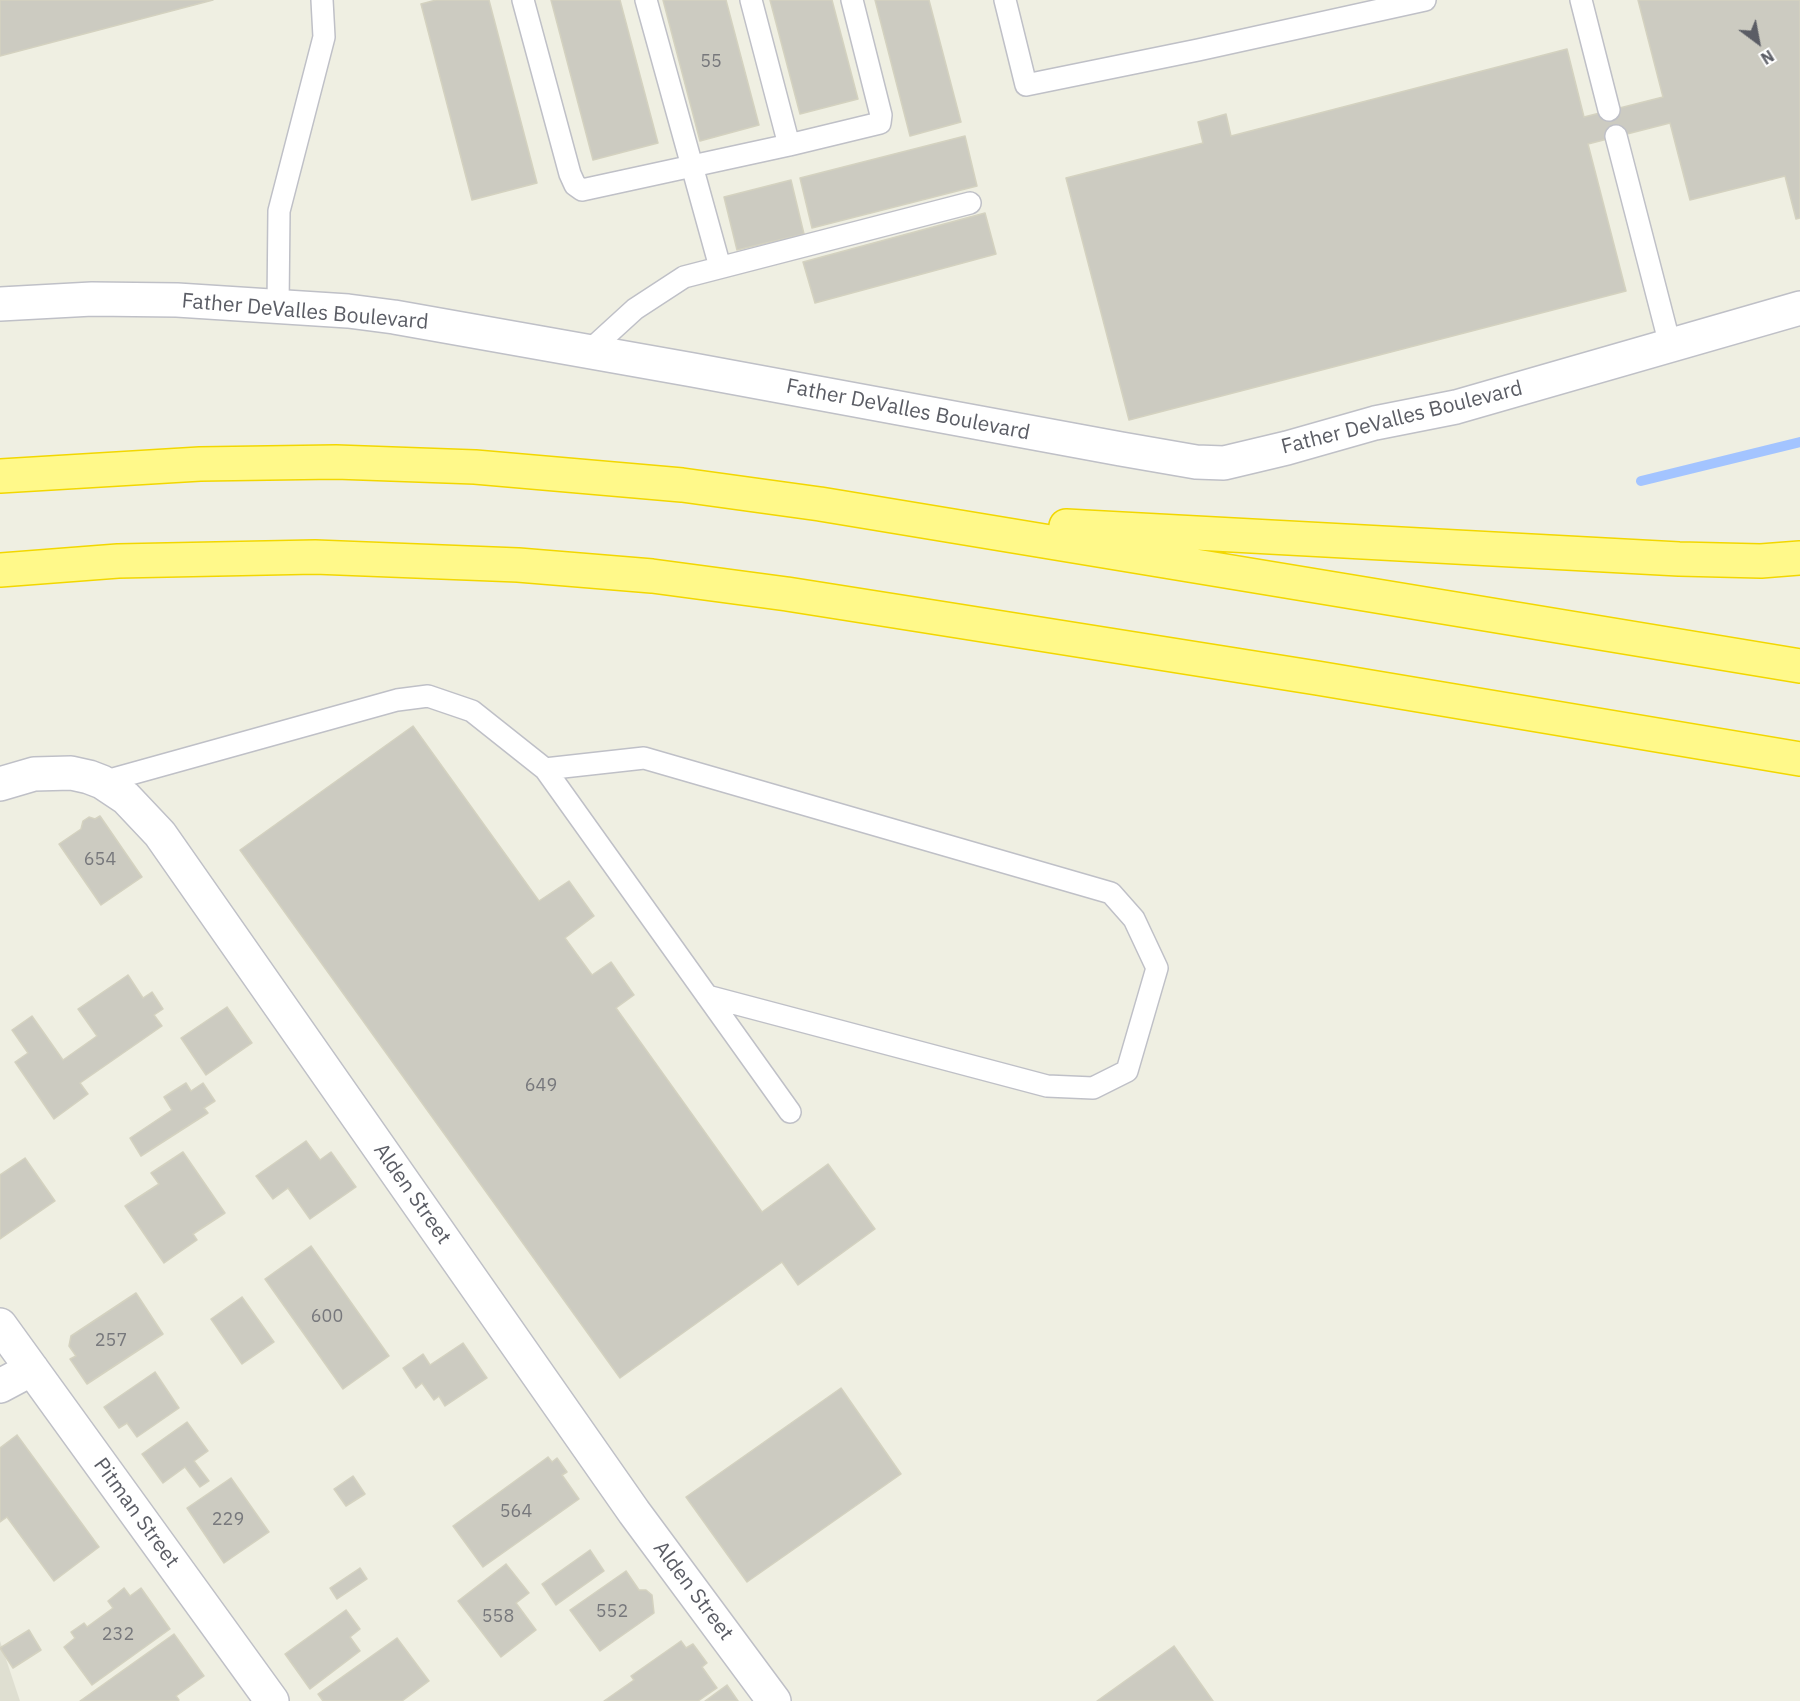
<!DOCTYPE html>
<html>
<head>
<meta charset="utf-8">
<style>
	body { margin:0 }
	#map { position:relative; width:1800px; height:1701px; overflow:hidden; background:#efefe2; font-family:"IBM Plex Sans",sans-serif }
	canvas { display:block }
	.north { position:absolute; left:1728px; top:12px; width:60px; height:60px; -webkit-text-stroke:4px #fff; paint-order:stroke; rotate:148deg; font-size:16px; font-weight:700; line-height:24px; text-align:center; color:#5b5d65 }
	.north::after { content:''; display:block; margin:auto; width:21px; height:27px; background:#5b5d65; clip-path:polygon(50% 0,100% 100%,50% 72%,0 100%) }
</style>
</head>
<body>
<div id="map">
<canvas width="1800" height="1701"></canvas>
<div class="north">N</div>
</div>
<script>
const ctx = document.querySelector('canvas').getContext('2d');
ctx.lineJoin = 'round';
function paint(path, color) {
  ctx.fillStyle = color;
  ctx.fill(path, 'evenodd');
}
function toPath(rows) {
  const path = new Path2D();
  for (const r of rows) {
    path.moveTo(r[0], r[1]);
    for (let i = 2; i < r.length; i += 2) path.lineTo(r[i], r[i + 1]);
  }
  return path;
}
function trace(path, color, width, dash) {
  ctx.strokeStyle = color;
  ctx.lineWidth = width;
  ctx.lineCap = dash ? 'butt' : 'round';
  ctx.setLineDash(dash || []);
  ctx.stroke(path);
}
function label(font, color, halo, rows, align = 'center') {
  ctx.font = font + ' "IBM Plex Sans",sans-serif';
  ctx.lineWidth = 5;
  ctx.setLineDash([]);
  ctx.textBaseline = 'middle';
  ctx.strokeStyle = halo;
  ctx.fillStyle = color;
  for (const [text, x, y, turn = 0] of rows) {
    ctx.save();
    ctx.translate(x, y);
    ctx.rotate((+turn || 0) * Math.PI / 180);
    ctx.textAlign = isNaN(turn) ? turn : align;
    if (halo) ctx.strokeText(text, 0, 0);
    ctx.fillText(text, 0, 0);
    ctx.restore();
  }
}
const education = toPath([
	[0,1641,20,1701,0,1701]
]);
const stream = toPath([
	[1641,481,1800,442]
]);
const building = toPath([
	[0,0,213,0,0,56,0,0],
	[436,0,489,0,537,183,472,200,421,4,436,0],
	[551,0,620,0,658,143,593,160,551,0],
	[663,0,726,0,759,125,700,141,663,0],
	[770,0,832,0,858,99,800,114,770,0],
	[875,0,929,0,961,122,910,136,875,0],
	[1638,0,1800,0,1800,218,1796,219,1785,176,1690,200,1670,123,1588,144,1626,291,1129,420,1066,178,1203,143,1198,122,1226,114,1231,136,1567,49,1584,117,1663,97,1638,0],
	[965,136,977,186,812,228,800,178,965,136],
	[791,180,804,234,737,250,724,197,791,180],
	[985,213,996,254,815,303,803,262,985,213],
	[413,726,539,901,569,881,594,916,565,938,592,975,611,962,634,995,616,1008,762,1212,828,1164,875,1229,798,1285,782,1262,620,1378,240,850,413,726],
	[100,816,142,877,101,905,59,844,81,829,83,821,89,817,95,819,100,816],
	[128,975,143,998,152,992,163,1009,154,1015,162,1026,80,1083,88,1094,54,1119,15,1062,28,1053,12,1030,32,1016,63,1060,97,1036,78,1009,128,975],
	[227,1007,252,1043,206,1075,181,1038,227,1007],
	[186,1083,191,1091,203,1083,215,1101,204,1108,208,1113,141,1156,130,1138,172,1110,164,1097,186,1083],
	[306,1141,320,1160,331,1152,356,1187,310,1219,288,1188,273,1199,256,1176,306,1141],
	[183,1152,225,1213,193,1234,197,1240,164,1263,125,1206,159,1184,151,1173,183,1152],
	[25,1158,55,1201,0,1239,0,1175,25,1158],
	[311,1246,389,1356,343,1389,265,1279,311,1246],
	[136,1293,163,1334,87,1384,70,1359,76,1356,69,1346,71,1336,136,1293],
	[242,1297,274,1342,242,1364,211,1319,242,1297],
	[463,1343,487,1378,445,1406,439,1396,434,1400,422,1383,416,1388,403,1368,423,1354,430,1365,463,1343],
	[155,1372,179,1408,137,1437,127,1423,119,1428,104,1407,155,1372],
	[841,1388,901,1474,747,1582,686,1497,841,1388],
	[187,1422,208,1451,194,1461,209,1481,200,1487,185,1467,163,1483,142,1454,187,1422],
	[17,1435,99,1547,54,1581,7,1517,0,1522,0,1448,17,1435],
	[548,1457,552,1462,557,1458,567,1472,562,1475,579,1499,483,1567,453,1526,548,1457],
	[353,1476,365,1494,346,1506,334,1489,353,1476],
	[231,1478,269,1532,224,1563,187,1508,231,1478],
	[590,1550,604,1571,556,1605,542,1584,590,1550],
	[506,1564,529,1593,516,1603,536,1630,501,1657,458,1601,506,1564],
	[360,1568,367,1579,337,1599,330,1588,360,1568],
	[626,1571,639,1590,646,1590,652,1595,654,1613,600,1651,570,1610,626,1571],
	[124,1588,130,1596,141,1588,170,1629,92,1685,64,1647,75,1638,71,1632,84,1623,87,1627,113,1608,108,1601,124,1588],
	[346,1610,360,1629,350,1637,360,1651,310,1689,285,1654,346,1610],
	[29,1630,41,1650,13,1668,0,1648,29,1630],
	[174,1634,204,1676,176,1696,179,1700,178,1701,80,1701,174,1634],
	[397,1638,429,1681,402,1701,323,1701,318,1694,397,1638],
	[681,1641,686,1648,693,1644,707,1663,702,1667,717,1688,698,1701,604,1701,634,1680,631,1676,681,1641],
	[1174,1646,1213,1701,1097,1701,1174,1646],
	[727,1685,738,1701,705,1701,727,1685]
]);
const lane = toPath([
	[523,0,570,174,575,185,582,190,789,145,880,123,881,115,852,0],
	[646,0,720,267],
	[751,0,789,145],
	[1005,0,1026,85,1198,50,1425,0],
	[1581,0,1609,110],
	[1616,136,1670,345],
	[278,306,279,211,324,37,322,0],
	[589,351,635,309,684,277,970,203],
	[545,769,644,758,1111,893,1134,919,1157,968,1127,1071,1093,1088,1047,1086,707,996],
	[102,782,397,700,428,696,472,711,545,769,790,1112]
]);
const street = toPath([
	[0,304,92,299,177,300,348,311,394,317,693,370,1121,449,1196,462,1224,463,1287,448,1375,423,1456,407,1800,308],
	[0,784,34,774,71,773,89,777,102,782,126,798,160,834,634,1512,774,1701],
	[0,1325,272,1701],
	[0,1386,32,1369]
]);
const highway = toPath([
	[0,476,200,464,336,462,475,467,682,485,820,504,1800,666],
	[1066,526,1679,559,1761,561,1800,558],
	[0,570,118,561,315,557,518,565,652,576,787,594,920,615,1317,678,1800,759]
]);
const numberNames = [
	["55",711,62],
	["654",100,860],
	["649",541,1086],
	["600",327,1317],
	["257",111,1341],
	["564",516,1512],
	["229",228,1520],
	["552",612,1612],
	["558",498,1617],
	["232",118,1635]
];
const streetNames = [
	["Father DeValles Boulevard",305,312,5],
	["Father DeValles Boulevard",908,410,11],
	["Father DeValles Boulevard",1402,418,-14],
	["Alden Street",412,1194,55],
	["Pitman Street",136,1513,54],
	["Alden Street",693,1591,53]
];
paint(education, '#dfdfd1');
trace(stream, '#a3c4ff', 10);
paint(building, '#cccbc1');
trace(building, '#d4d2c0', 1.5);
trace(lane, '#bfc0c7', 24);
trace(street, '#bfc0c7', 36);
trace(highway, '#f2d700', 36);
trace(lane, '#fff', 21);
trace(street, '#fff', 33);
trace(highway, '#fff98a', 33);
label('18px', '#77787c', null, numberNames);
label('21px', '#5b5d65', '#fff', streetNames);
</script>
</body>
</html>
